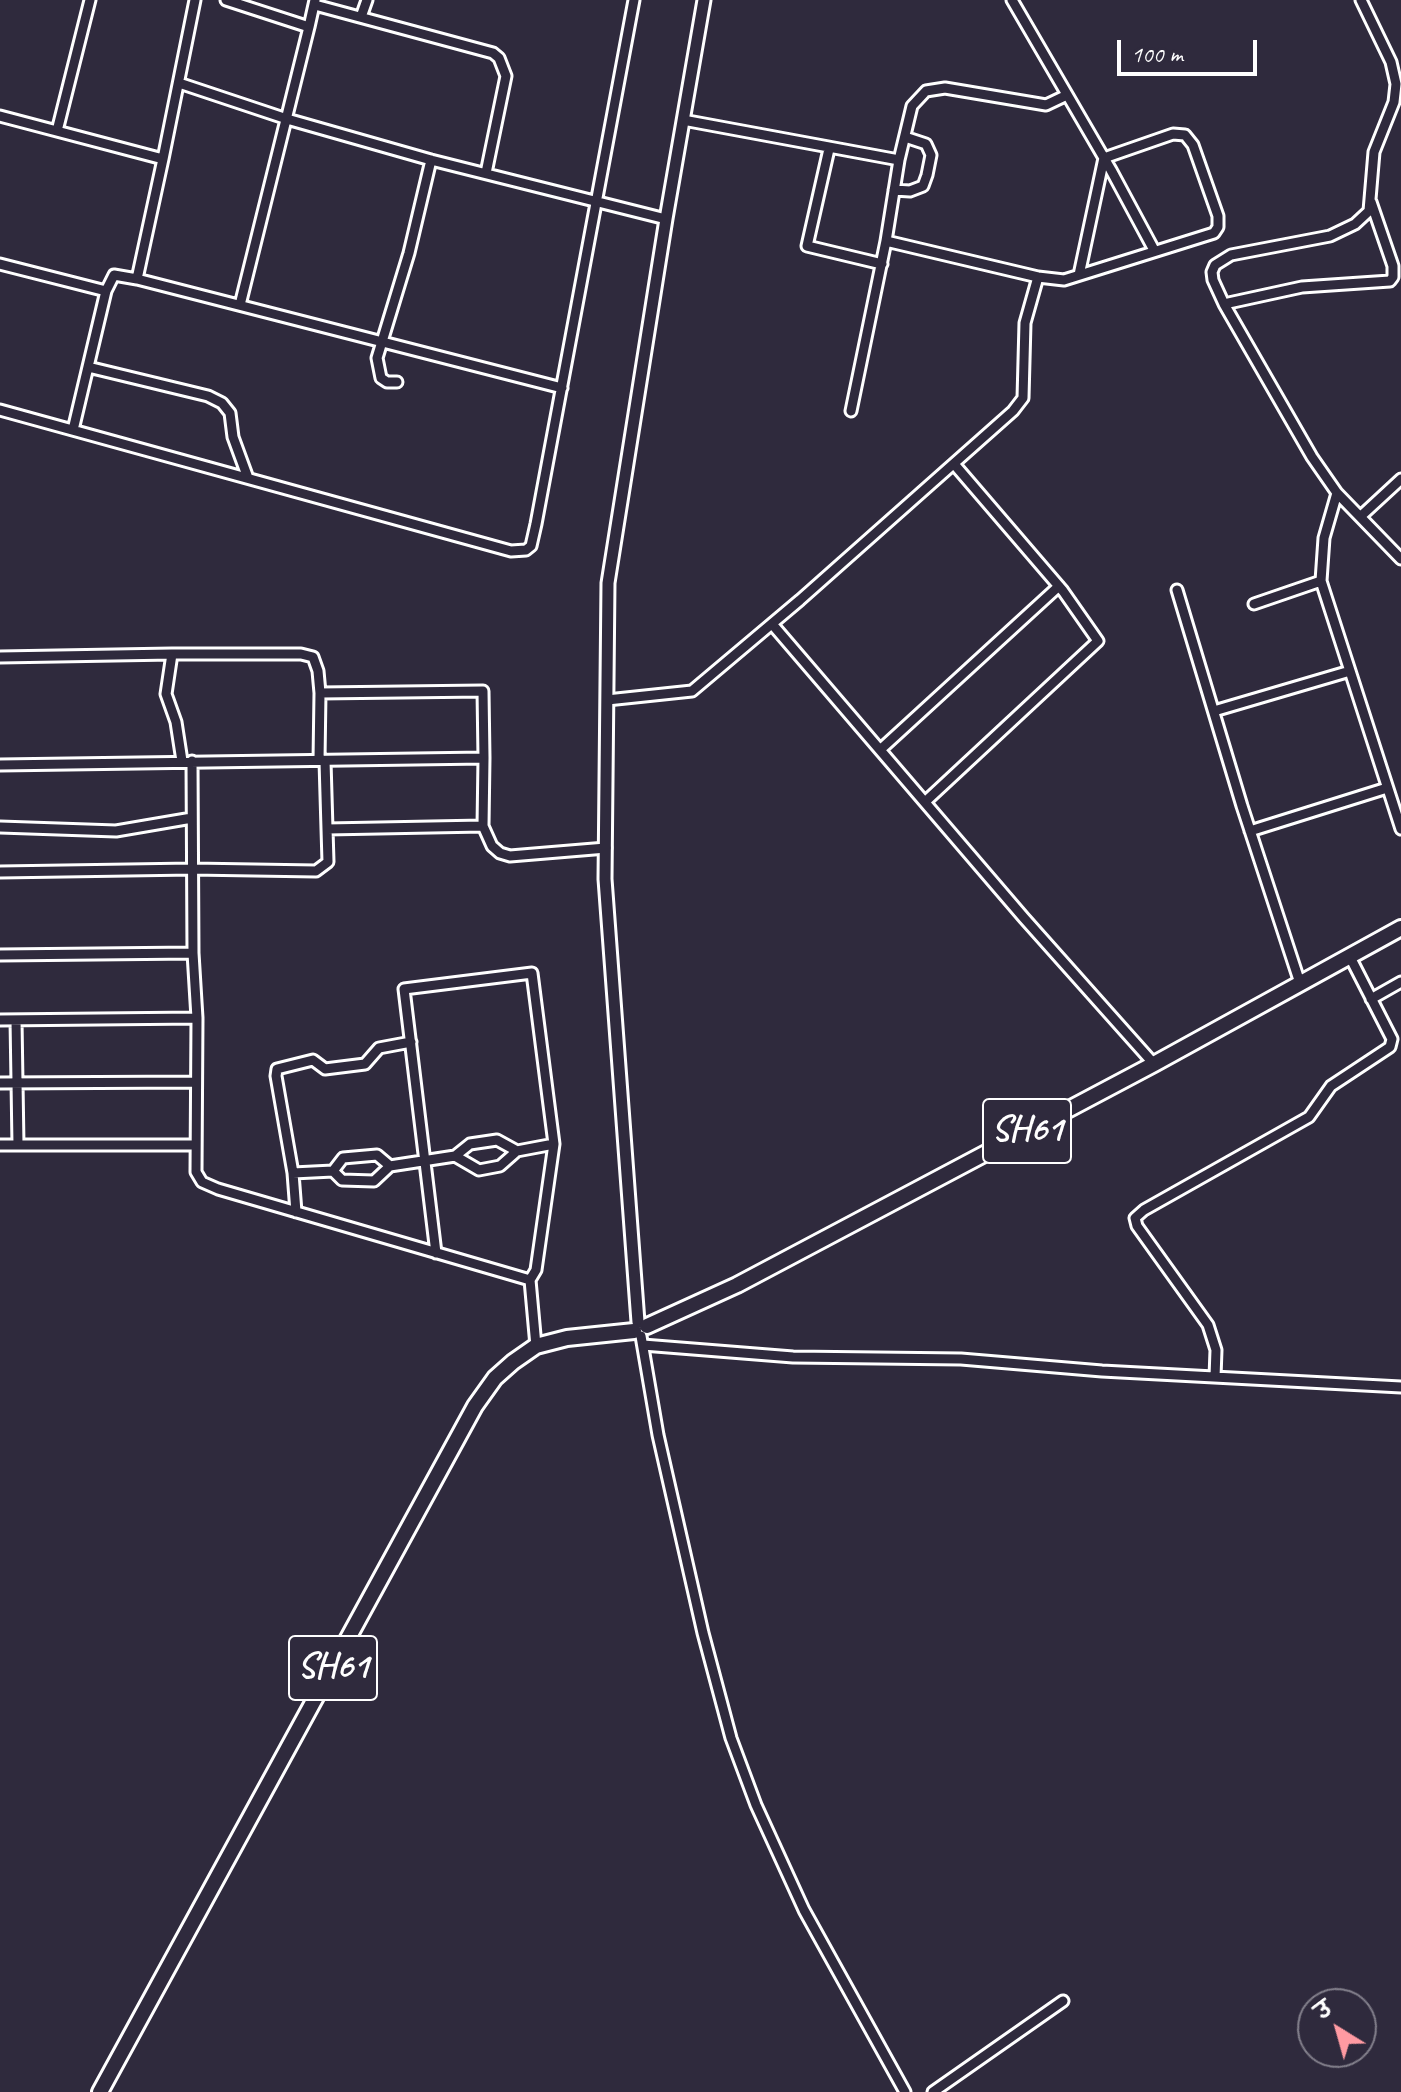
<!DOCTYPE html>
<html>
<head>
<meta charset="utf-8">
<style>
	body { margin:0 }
	#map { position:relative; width:1401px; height:2092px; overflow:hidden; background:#2f2a3d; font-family:Caveat,"Playpen Sans Deva",sans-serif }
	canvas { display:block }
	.north { position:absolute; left:1297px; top:1988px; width:80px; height:80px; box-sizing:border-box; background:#2f2a3d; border:2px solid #827f8b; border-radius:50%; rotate:323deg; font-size:22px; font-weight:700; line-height:32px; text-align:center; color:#fff }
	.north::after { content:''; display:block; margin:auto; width:28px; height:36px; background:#ff9aa2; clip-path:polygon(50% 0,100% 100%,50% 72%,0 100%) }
	.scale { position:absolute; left:1117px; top:40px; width:140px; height:36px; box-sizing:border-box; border:4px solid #fff; border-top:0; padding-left:10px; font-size:24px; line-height:28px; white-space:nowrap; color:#fff; -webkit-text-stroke:6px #2f2a3d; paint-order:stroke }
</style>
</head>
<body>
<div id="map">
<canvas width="1401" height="2092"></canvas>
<div class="north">उ</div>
<div class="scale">100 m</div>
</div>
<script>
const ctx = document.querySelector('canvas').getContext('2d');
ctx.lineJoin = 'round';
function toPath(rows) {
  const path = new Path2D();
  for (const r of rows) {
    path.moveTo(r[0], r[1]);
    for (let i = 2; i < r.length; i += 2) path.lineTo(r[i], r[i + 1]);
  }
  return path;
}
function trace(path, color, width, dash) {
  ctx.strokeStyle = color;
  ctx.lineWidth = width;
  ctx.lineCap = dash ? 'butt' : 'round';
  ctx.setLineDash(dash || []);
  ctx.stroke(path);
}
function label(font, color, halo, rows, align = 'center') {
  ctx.font = font + ' Caveat,sans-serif';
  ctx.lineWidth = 7;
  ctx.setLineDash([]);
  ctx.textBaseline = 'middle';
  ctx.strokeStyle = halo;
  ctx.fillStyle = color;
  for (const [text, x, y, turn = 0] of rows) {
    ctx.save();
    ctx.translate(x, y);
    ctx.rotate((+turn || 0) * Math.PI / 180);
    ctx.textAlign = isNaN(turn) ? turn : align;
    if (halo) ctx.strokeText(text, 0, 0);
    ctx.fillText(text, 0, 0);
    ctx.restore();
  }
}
const minor = toPath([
	[226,0,309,27,240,305],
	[1012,0,1111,170,1154,250],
	[1361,0,1391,62,1396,84,1394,102,1374,152,1369,211,1355,224,1330,236,1231,255,1215,265,1212,272,1213,280,1224,304,1312,457,1337,493,1401,559],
	[315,5,493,53,499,58,506,76,486,173],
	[361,17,367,0],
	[309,27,315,0],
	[179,83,287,119,431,160,666,219],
	[0,116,163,159,137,279,114,275,106,291],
	[683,120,899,160],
	[57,131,90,0],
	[829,149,807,246,882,264],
	[163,159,195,0],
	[894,190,910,191,923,186,927,175,931,155,926,144,905,137],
	[0,264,106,291,73,430],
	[1038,277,1064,280,1214,233,1218,227,1218,216,1193,145,1185,135,1173,134,1104,158,1079,275],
	[137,279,562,388],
	[1224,304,1302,287,1390,281,1393,277,1393,266,1371,202],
	[88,367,208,396,222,403,230,413,233,437,248,478],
	[397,382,387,382,381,378,377,358,409,253,431,160],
	[0,410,511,551,526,550,531,546,536,524,634,0],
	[851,411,886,241],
	[1337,493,1324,538,1321,581,1401,829],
	[1361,516,1401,479],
	[1177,590,1242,806,1300,983],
	[1254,604,1321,581],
	[772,624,1024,918,1154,1064],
	[172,654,301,654,313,657,318,671,320,693,319,760],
	[0,657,172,654,166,694,176,722,182,761],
	[320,693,483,691,484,758],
	[607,700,692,691,800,600,1013,411,1023,398,1025,323,1038,277,886,241,899,160,912,106,926,91,945,88,1046,105,1067,95],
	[1214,711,1350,671],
	[881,749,1059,586],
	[192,761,193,953,197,1018,196,1172,202,1182,218,1189,530,1280,536,1346],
	[325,761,327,829],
	[0,765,484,758,483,826,492,846,500,853,510,856,606,848],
	[926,801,1098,641,1063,591,954,464],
	[0,827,116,831,192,818],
	[1250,831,1387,788],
	[0,872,192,869,316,871,328,862,327,829,483,826],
	[0,955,193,953],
	[1371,999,1401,982],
	[0,1020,197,1018],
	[16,1020,18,1145],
	[0,1083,196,1082],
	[0,1145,196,1145],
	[455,1156,470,1144,497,1140,517,1151],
	[333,1171,343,1158,377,1155,390,1166],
	[293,1173,333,1171,342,1180,374,1181,390,1166,455,1156,479,1170,500,1166,517,1151,554,1144],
	[296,1212,293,1173,276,1076,277,1069,313,1060,325,1069,365,1064,379,1048,411,1042],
	[436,1253,404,989,532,973,554,1144,536,1270,530,1280],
	[641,1336,658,1435,703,1633,731,1738,756,1805,804,1910,905,2092],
	[643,1345,793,1357,961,1359,1102,1371,1401,1387],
	[1215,1377,1216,1350,1208,1325,1137,1226,1135,1218,1144,1210,1309,1117,1331,1086,1390,1047,1392,1039,1349,955],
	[933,2092,1063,2001]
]);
const tertiary = toPath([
	[638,1322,605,879,608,583,666,219,704,0]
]);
const primary = toPath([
	[647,1326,737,1285,1154,1064,1401,928],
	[100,2092,475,1406,495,1378,513,1362,536,1346,567,1338,634,1331]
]);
const shields = [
	[1027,1131,88],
	[333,1668,88]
];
const shieldNames = [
	["SH61",1027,1131],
	["SH61",333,1668]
];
trace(minor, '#fff', 15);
trace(tertiary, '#fff', 17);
trace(primary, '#fff', 20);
trace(minor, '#2f2a3d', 9);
trace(tertiary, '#2f2a3d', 11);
trace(primary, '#2f2a3d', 14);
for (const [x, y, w] of shields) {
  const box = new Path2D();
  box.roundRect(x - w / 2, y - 32, w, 64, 6);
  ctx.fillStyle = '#2f2a3d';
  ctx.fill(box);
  trace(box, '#fff', 2);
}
label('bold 36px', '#fff', null, shieldNames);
</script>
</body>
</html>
